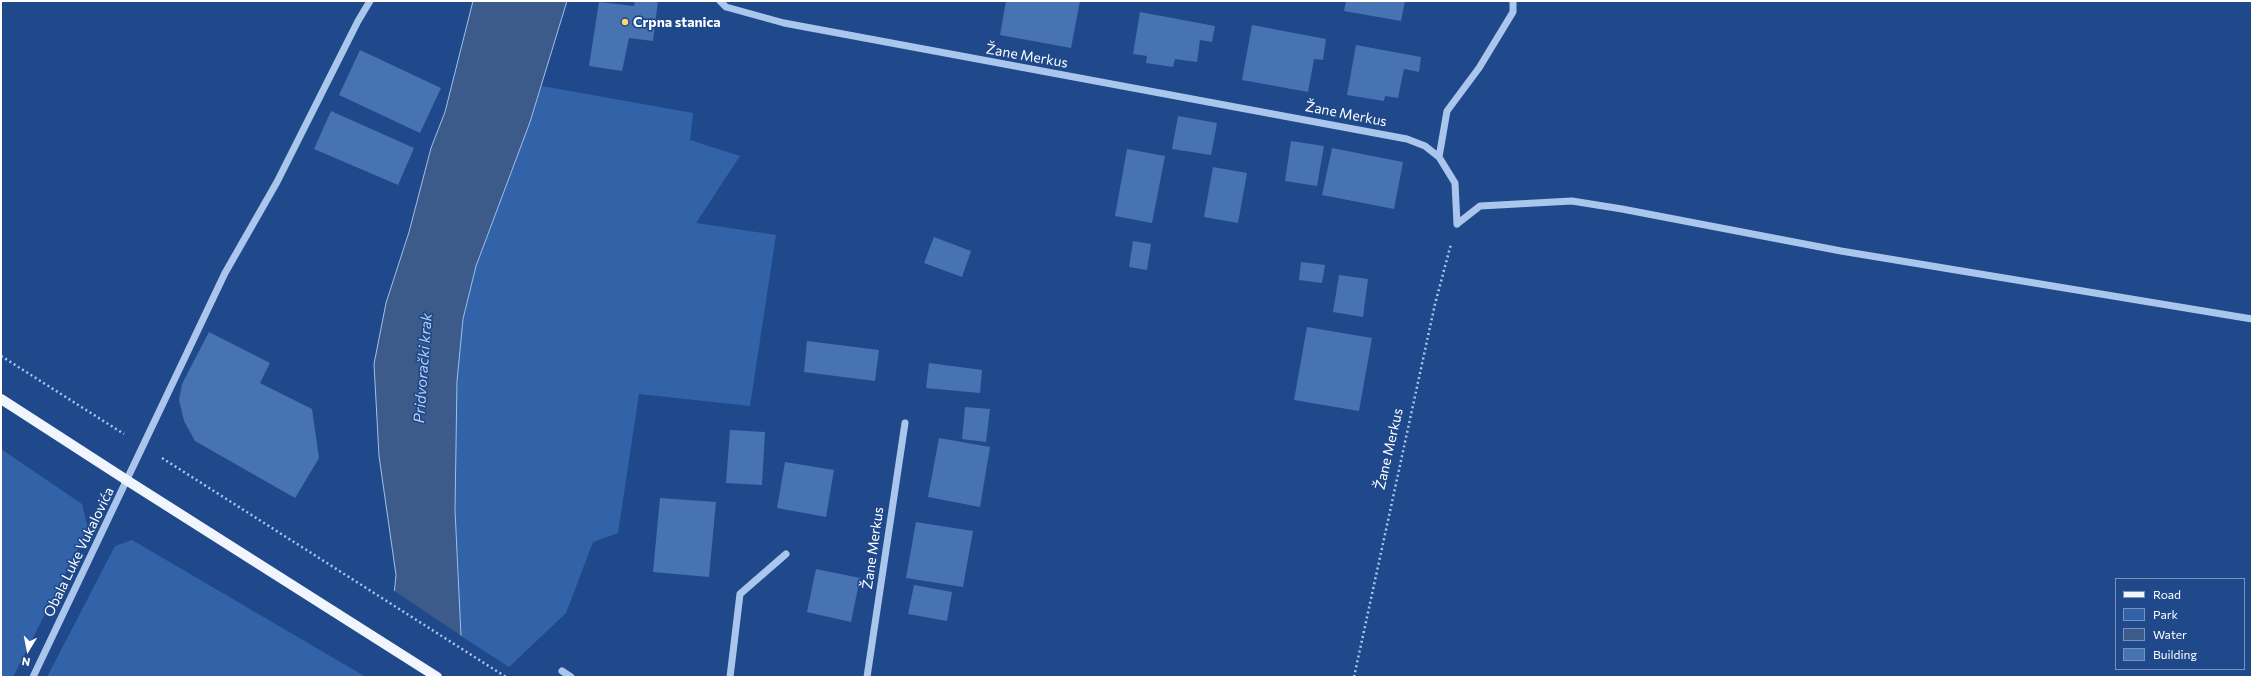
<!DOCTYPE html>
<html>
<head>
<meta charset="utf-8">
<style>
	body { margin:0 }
	#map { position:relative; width:2253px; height:678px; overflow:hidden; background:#1f498b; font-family:Commissioner,sans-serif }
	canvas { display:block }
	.frame { position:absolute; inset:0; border:2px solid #fff; pointer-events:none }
	.legend { position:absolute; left:2115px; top:578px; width:130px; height:92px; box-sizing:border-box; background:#1f498b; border:1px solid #7992b9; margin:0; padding:5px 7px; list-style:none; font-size:12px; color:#fff }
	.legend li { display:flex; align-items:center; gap:8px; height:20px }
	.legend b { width:20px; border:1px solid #7992b9 }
	.north { position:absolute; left:8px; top:630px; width:40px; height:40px; -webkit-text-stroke:3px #1f498b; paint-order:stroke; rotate:190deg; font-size:11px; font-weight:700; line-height:16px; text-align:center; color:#fff }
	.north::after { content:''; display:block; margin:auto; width:14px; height:18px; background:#fff; clip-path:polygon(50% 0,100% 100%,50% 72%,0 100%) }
</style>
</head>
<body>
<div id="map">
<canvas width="2253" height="678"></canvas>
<div class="frame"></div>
<ul class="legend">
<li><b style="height:5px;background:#f0f5fe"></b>Road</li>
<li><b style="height:11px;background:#3263a8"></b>Park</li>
<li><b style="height:11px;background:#3c5b8b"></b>Water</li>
<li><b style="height:11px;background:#4773b2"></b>Building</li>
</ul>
<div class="north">N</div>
</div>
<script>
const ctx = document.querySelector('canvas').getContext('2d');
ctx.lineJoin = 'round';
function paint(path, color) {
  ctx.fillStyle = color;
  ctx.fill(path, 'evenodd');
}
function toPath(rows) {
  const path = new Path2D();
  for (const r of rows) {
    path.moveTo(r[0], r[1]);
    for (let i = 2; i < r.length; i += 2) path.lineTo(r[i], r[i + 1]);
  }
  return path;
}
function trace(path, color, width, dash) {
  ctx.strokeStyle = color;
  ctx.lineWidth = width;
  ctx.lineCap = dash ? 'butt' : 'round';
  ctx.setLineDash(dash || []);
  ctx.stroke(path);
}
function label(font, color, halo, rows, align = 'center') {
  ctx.font = font + ' Commissioner,sans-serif';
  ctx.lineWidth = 3.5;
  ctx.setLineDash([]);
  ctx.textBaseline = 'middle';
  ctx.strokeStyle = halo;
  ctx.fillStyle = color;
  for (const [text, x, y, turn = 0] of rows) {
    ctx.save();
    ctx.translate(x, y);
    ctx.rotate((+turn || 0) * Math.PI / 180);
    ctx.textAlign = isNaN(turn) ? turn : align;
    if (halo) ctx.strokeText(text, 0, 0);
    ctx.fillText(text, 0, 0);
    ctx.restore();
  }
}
const green = toPath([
	[542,86,693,113,690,140,740,156,696,223,776,235,750,406,639,394,618,533,593,542,566,613,509,667,461,636,455,510,457,381,463,319,476,266],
	[1,449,82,504,88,529,13,677,1,677],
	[132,540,366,677,47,677,115,546]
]);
const water = toPath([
	[473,1,567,1,530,122,476,266,463,319,457,381,455,510,461,636,457,677,386,677,396,575,379,456,374,364,386,303,409,232,431,148,445,112,473,1]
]);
const pier = toPath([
	[393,590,463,637,459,677,384,677]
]);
const building = toPath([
	[635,1,658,1,653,41,629,38,622,71,589,66,599,2,634,6],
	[1006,1,1080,1,1071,48,1000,35],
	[1346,1,1405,1,1401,21,1344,11],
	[1140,12,1215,26,1212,42,1200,40,1197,62,1175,59,1173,67,1146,63,1147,56,1133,54],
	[1252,25,1326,39,1323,60,1314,59,1308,92,1242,80],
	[1356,45,1421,57,1419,72,1404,69,1398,98,1385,96,1384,101,1347,95],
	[360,50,441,88,420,133,339,95],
	[331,111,414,148,398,185,314,149],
	[1178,116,1217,123,1211,155,1172,149],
	[1291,141,1324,146,1317,186,1285,181],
	[1332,148,1403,162,1394,209,1322,195],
	[1127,149,1165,156,1152,223,1115,216],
	[1213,167,1247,173,1238,223,1204,217],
	[934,237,971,251,962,277,924,263],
	[1133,241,1151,244,1147,270,1129,267],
	[1301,262,1325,265,1322,283,1299,280],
	[1339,275,1368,279,1363,317,1333,312],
	[1307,327,1372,338,1359,411,1294,400],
	[209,332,270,363,260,383,312,409,319,458,295,498,195,441,184,421,179,400,182,384],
	[807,341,879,350,875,381,804,372],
	[929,363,982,370,980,393,926,388],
	[965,407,990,409,986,442,962,439],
	[730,430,765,432,762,485,726,483],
	[939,438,990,447,980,507,928,497],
	[785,462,834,470,826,517,777,508],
	[660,498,716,502,709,577,653,572],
	[916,522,973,531,963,587,906,578],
	[816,569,860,578,851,622,807,612],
	[914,585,952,592,947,621,908,614]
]);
const path = toPath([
	[1,356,124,434],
	[162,458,506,677],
	[1354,677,1435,304,1451,244]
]);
const minor = toPath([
	[720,1,726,7,784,23,1407,139,1425,146,1439,157,1455,183,1457,224],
	[1439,157,1447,111,1479,68,1513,12,1513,1],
	[1457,224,1480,206,1572,201,1622,209,1841,251,2252,319],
	[562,671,571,677],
	[33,677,225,273,277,182,358,21,370,1],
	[730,677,740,594,786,554],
	[867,677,905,423]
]);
const major = toPath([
	[1,399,128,481,437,677]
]);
const markers = [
	[625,22,4,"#fad66b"]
];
const poiNames = [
	["Crpna stanica",633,22]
];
const streetNames = [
	["Žane Merkus",1027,56,10],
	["Žane Merkus",1346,114,11],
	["Žane Merkus",1389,449,-77],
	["Žane Merkus",873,548,-82],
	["Obala Luke Vukalovića",79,552,-64]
];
const waterNames = [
	["Pridvorački krak",423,368,-86]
];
paint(green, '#3263a8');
paint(water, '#3c5b8b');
trace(water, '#9fc0ed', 1);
paint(pier, '#1f498b');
paint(building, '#4773b2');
trace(path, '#abc6ec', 2.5, [2, 3]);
trace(minor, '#abc6ec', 7);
trace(major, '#f0f5fe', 10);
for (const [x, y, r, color] of markers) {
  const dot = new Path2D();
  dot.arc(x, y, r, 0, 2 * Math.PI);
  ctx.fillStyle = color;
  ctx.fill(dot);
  trace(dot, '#1f498b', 1.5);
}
label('bold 14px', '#fff', '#1f498b', poiNames, 'left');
label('14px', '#fff', '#1f498b', streetNames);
label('italic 15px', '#b7d0f3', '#1f498b', waterNames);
</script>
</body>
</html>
